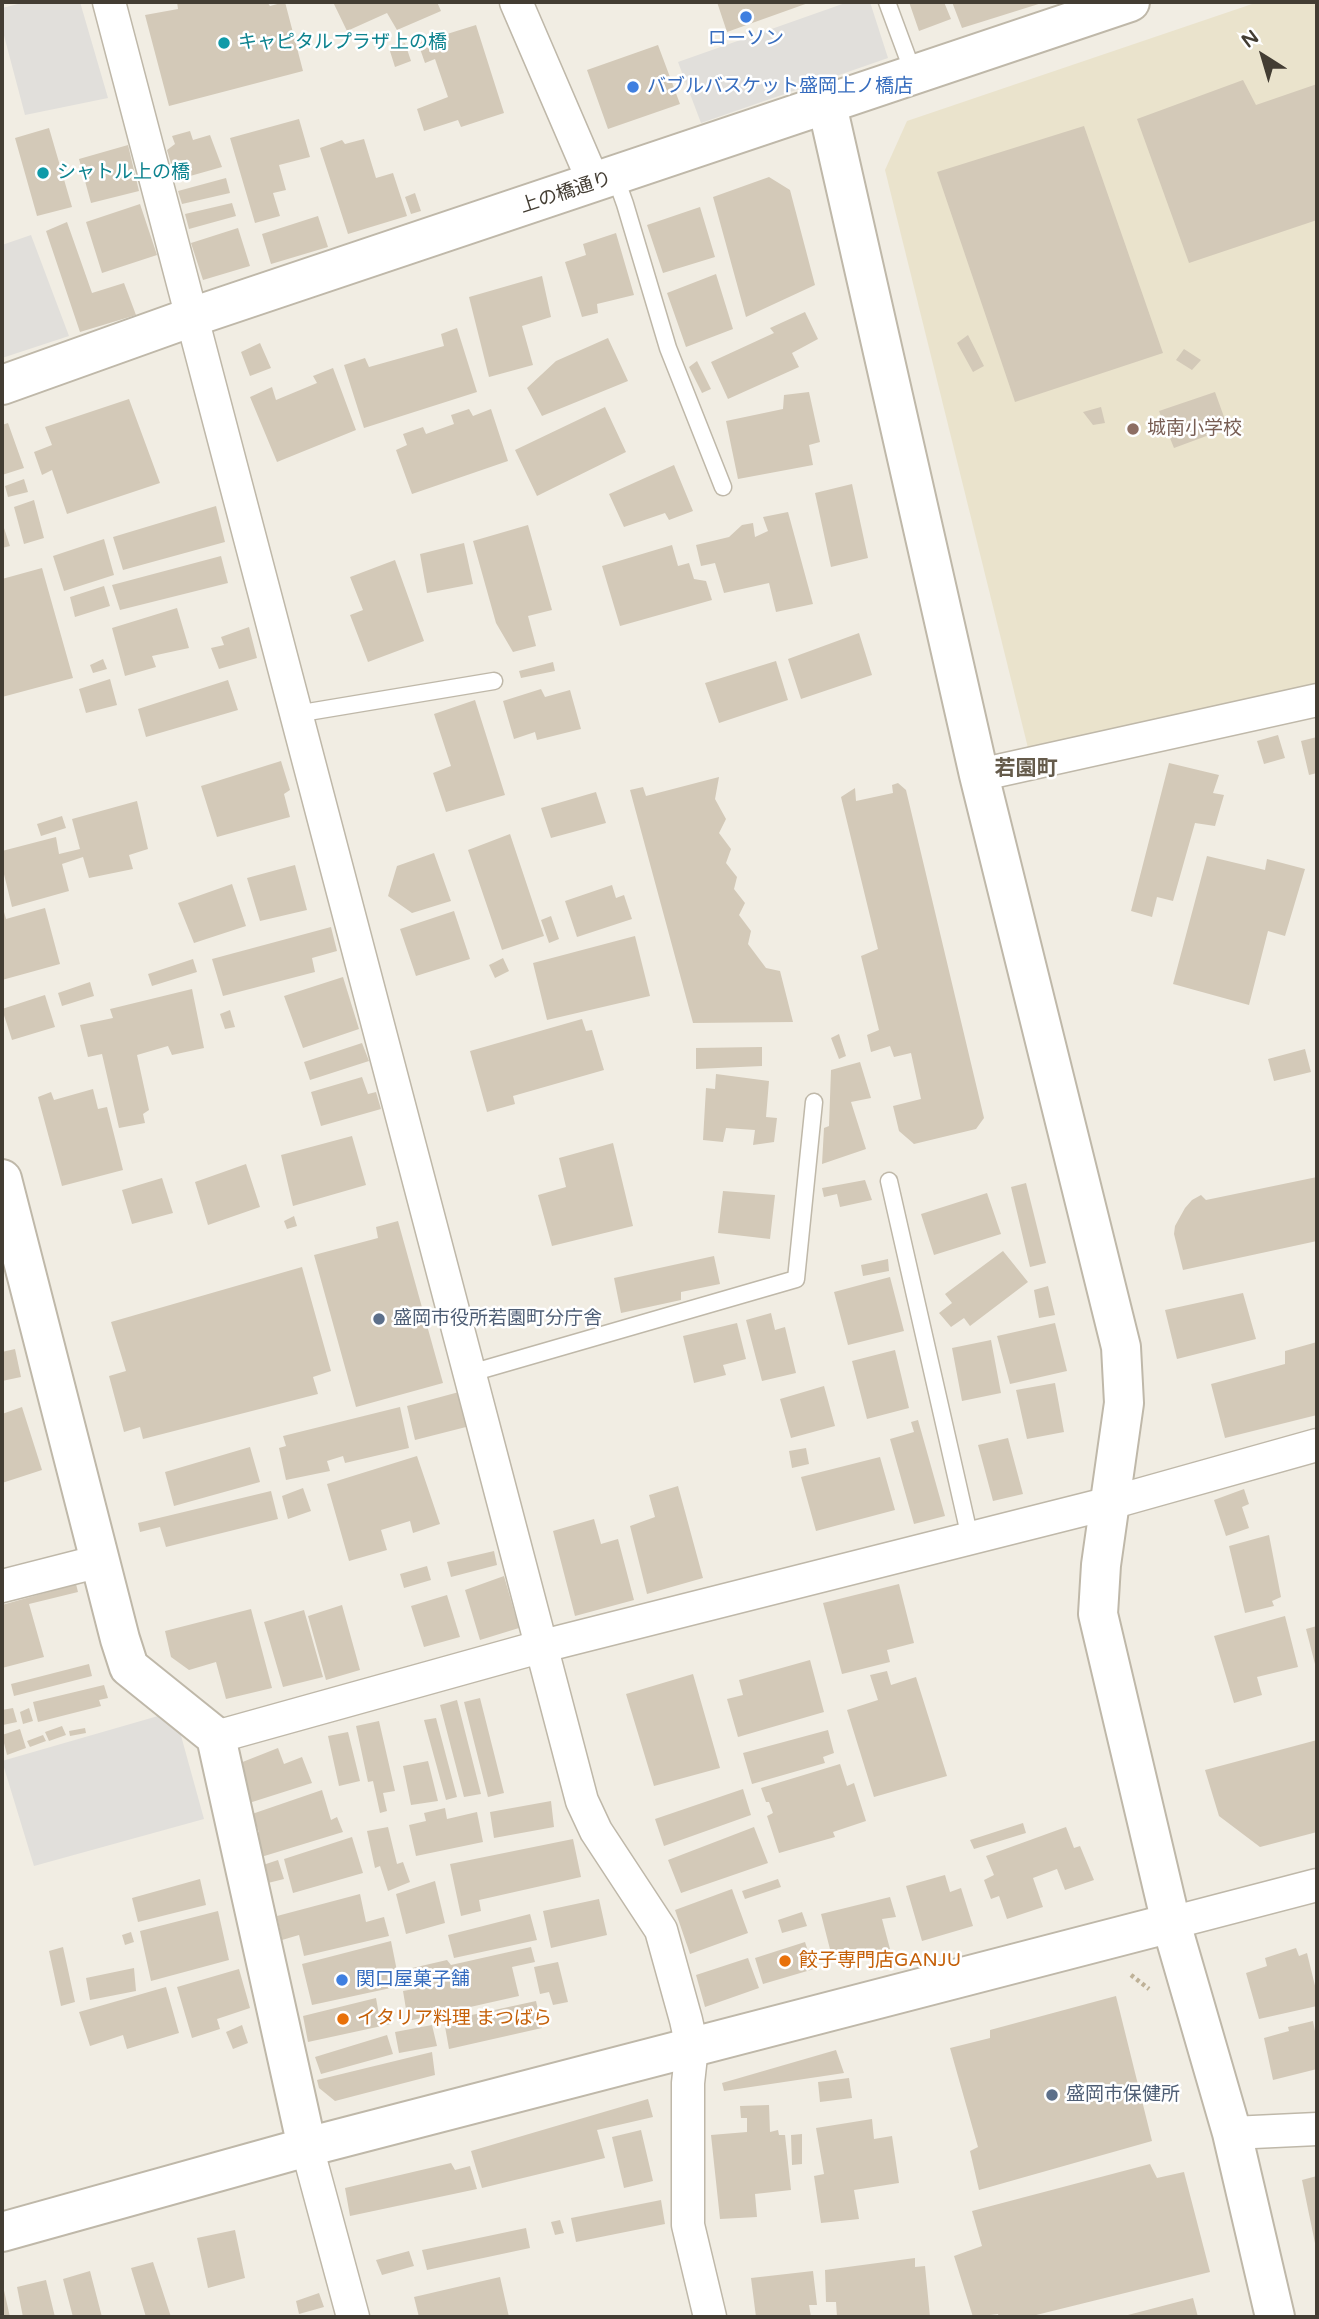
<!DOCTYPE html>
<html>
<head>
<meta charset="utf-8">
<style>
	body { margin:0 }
	#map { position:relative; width:1319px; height:2319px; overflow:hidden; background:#f1ede3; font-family:"Varela Round",sans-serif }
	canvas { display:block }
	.frame { position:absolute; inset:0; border:4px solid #433d33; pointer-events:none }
	.north { position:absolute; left:1228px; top:21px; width:70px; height:70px; -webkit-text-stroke:5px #fff; paint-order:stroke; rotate:323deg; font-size:19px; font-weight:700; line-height:28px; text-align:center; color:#433d33 }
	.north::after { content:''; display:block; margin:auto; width:24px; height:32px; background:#433d33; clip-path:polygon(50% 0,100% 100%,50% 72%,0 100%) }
</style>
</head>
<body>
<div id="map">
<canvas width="1319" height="2319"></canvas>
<div class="frame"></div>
<div class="north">N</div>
</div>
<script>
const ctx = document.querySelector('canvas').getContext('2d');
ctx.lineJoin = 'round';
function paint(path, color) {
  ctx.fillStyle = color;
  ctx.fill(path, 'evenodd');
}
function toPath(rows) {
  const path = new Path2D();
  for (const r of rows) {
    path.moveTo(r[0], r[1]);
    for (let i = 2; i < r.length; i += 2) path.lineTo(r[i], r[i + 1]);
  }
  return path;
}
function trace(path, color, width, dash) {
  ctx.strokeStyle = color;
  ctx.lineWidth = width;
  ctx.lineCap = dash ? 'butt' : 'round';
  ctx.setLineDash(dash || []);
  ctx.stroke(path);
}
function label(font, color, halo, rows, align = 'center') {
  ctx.font = font + ' "Varela Round","Noto Sans JP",sans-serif';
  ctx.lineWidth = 5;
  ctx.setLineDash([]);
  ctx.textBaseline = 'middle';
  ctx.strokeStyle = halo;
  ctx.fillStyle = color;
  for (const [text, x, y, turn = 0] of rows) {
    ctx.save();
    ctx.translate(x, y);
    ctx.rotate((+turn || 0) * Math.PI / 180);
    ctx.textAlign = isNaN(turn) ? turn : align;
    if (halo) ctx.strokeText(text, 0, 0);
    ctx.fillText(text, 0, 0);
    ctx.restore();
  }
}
const education = toPath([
	[1258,2,1317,2,1317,688,1029,752,885,170,907,121]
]);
const parking = toPath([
	[26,2,80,2,108,98,25,115,2,28,2,8],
	[848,2,870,2,888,58,701,123,678,62],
	[31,235,69,336,2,358,2,245],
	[165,1714,180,1732,204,1819,34,1866,2,1761]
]);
const building = toPath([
	[177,2,267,2,270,6,285,2,303,71,169,106,145,15,178,9],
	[333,2,437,2,441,11,397,30,387,13,347,31],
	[717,2,811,2,727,32],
	[909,2,944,2,951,19,919,31],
	[952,2,1045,2,962,28],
	[476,25,504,113,461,127,458,120,424,131,417,109,448,97,435,59,425,63,418,43],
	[405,43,411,61,395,67,389,48],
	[658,45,680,104,608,129,587,70],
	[1243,80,1256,105,1317,84,1317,220,1189,263,1137,119],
	[299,119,310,157,279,165,286,190,273,193,280,216,255,223,230,138],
	[1084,126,1163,353,1015,402,937,172],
	[49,128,72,207,37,216,15,138],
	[190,131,193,140,210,135,222,167,176,180,167,150,175,144,172,136],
	[364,139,376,178,393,173,407,216,348,234,320,148,342,140,345,144],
	[128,145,139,191,91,203,79,159],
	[769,177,790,190,815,285,746,317,713,197],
	[226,178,230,193,182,204,178,191],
	[415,193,421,211,411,214,405,197],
	[232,203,236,216,189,229,185,214],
	[140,204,157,255,102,273,86,222],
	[700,207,715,257,663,273,647,225],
	[318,216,328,247,271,264,262,234],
	[67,222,92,293,124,283,136,315,80,332,46,231],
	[238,228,250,266,203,280,191,243],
	[616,233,634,295,597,304,598,313,582,317,565,262,586,255,583,244],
	[716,274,733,329,686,347,667,293],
	[542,276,551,317,522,326,533,365,489,377,469,297],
	[805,312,818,339,792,353,799,367,728,399,711,362,774,333,770,328],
	[457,328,477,392,364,428,344,365,365,358,369,367,444,346,441,334],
	[968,335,984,366,973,372,957,343],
	[608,338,628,381,542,416,527,388,556,361],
	[260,343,271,368,250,376,241,352],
	[1184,349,1201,360,1192,370,1176,360],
	[697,361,711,389,702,393,689,367],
	[333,368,356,430,277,462,250,397,272,387,276,400,317,383,313,376],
	[809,392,820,442,809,445,813,465,738,479,726,421,783,409,784,395],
	[1215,392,1228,428,1174,448,1159,411],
	[129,399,160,483,67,514,52,470,42,475,34,452,52,445,45,427],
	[605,407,626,452,537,496,515,450],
	[1101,407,1105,423,1093,425,1083,412],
	[469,409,473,416,491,409,508,461,412,494,396,450,407,445,403,434,423,427,426,434,454,424,451,415],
	[8,423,24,468,2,475,2,425],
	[674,465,693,511,669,520,665,513,624,527,609,494],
	[24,479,28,492,8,497,5,486],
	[852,484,868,558,831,567,815,493],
	[34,500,44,538,24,544,14,507],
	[216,506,225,542,123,570,113,537],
	[788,512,813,604,776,612,769,583,724,593,715,563,701,566,696,545,729,537,742,525,753,523,755,537,768,531,763,517],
	[2,522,10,546,2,548],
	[528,525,552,610,528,616,536,646,513,652,496,623,473,541],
	[104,539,114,575,64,591,53,556],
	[464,543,473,584,427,593,420,554],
	[672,545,678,566,689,563,694,579,706,581,712,600,620,626,602,566],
	[221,556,228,583,120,610,112,585],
	[395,560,424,641,368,662,350,615,363,610,350,577],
	[42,568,73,678,2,697,2,579],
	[104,586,110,606,75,617,70,597],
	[177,608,189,648,152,656,156,667,125,676,112,628],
	[249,627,257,658,219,669,211,648,224,645,221,637],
	[859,633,872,675,801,699,788,659],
	[103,659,107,669,93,673,90,665],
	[776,661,788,700,719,723,705,683],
	[553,662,555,671,521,678,519,671],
	[110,679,117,705,86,713,79,689],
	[228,680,238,710,146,737,138,709],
	[541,689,545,697,570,690,581,729,537,740,535,732,514,739,503,701],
	[475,700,505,795,446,812,433,773,451,766,434,714],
	[1278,735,1285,758,1264,764,1257,741],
	[1317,737,1317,773,1309,775,1301,741],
	[281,761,290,790,284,794,290,817,217,837,201,786],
	[1169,763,1219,775,1213,793,1224,795,1215,826,1195,823,1173,901,1157,897,1152,917,1131,911],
	[719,777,715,799,726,819,719,833,731,849,726,863,737,877,734,889,745,903,739,915,751,931,748,944,766,968,780,971,793,1022,693,1023,630,790,643,787,646,796],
	[898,783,906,790,984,1118,976,1129,914,1144,899,1131,893,1106,921,1099,911,1053,894,1057,890,1046,871,1052,867,1035,879,1030,861,956,878,949,841,797,855,788,856,801,893,793,892,785],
	[596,792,606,823,551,838,541,808],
	[137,801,148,849,129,855,133,869,89,878,83,857,62,864,69,891,12,907,2,866,2,851,56,837,59,854,80,849,72,819],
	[62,816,66,828,41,836,37,824],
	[510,834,544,936,502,950,468,850],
	[434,853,451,901,412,913,388,896,397,866],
	[1207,856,1265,870,1267,859,1305,869,1285,936,1268,931,1249,1005,1173,984],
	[295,865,307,910,260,921,247,878],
	[232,884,246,926,194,943,178,903],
	[612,885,616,898,624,895,632,919,577,937,565,901],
	[2,905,6,919,45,908,60,964,2,980],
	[454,911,470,959,416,976,400,929],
	[551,916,559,939,549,943,541,920],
	[331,927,337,951,312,958,315,972,223,996,212,959],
	[635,936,650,996,547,1020,533,963],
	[503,958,509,971,495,978,489,965],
	[193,959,197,972,152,986,148,974],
	[343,977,359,1029,303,1048,284,996],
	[90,982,94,996,62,1006,58,993],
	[192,989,204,1048,172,1055,168,1046,137,1055,149,1110,143,1114,145,1123,119,1128,102,1054,88,1057,80,1025,113,1018,110,1009],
	[45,995,55,1027,12,1040,2,1009],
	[230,1010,235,1027,225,1029,220,1014],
	[582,1019,586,1031,592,1030,604,1070,513,1096,515,1104,487,1112,470,1051],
	[839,1034,846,1056,839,1059,831,1038],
	[362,1043,369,1061,310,1080,304,1062],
	[762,1047,762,1066,696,1069,696,1048],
	[1305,1049,1311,1072,1274,1081,1268,1059],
	[860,1062,871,1098,851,1102,866,1149,822,1164,824,1128,829,1126,831,1070],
	[716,1074,769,1081,766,1117,777,1118,774,1142,753,1145,755,1130,726,1128,723,1142,703,1140,706,1088,715,1089],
	[362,1077,368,1094,376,1092,381,1109,321,1126,311,1092],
	[93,1089,98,1109,107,1107,123,1170,62,1186,38,1097,51,1092,54,1100],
	[352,1136,366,1185,293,1206,281,1155],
	[613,1143,633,1226,552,1246,538,1195,566,1187,559,1158],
	[246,1164,260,1207,208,1225,195,1182],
	[1317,1177,1317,1241,1183,1270,1174,1234,1175,1226,1185,1208,1192,1200,1201,1195,1206,1200],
	[162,1178,173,1213,132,1224,122,1190],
	[865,1180,872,1200,840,1207,837,1194,824,1197,822,1188],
	[1026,1183,1046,1263,1030,1267,1011,1187],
	[723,1191,775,1195,770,1239,718,1233],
	[987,1193,1001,1234,934,1255,921,1214],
	[294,1216,297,1226,287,1229,284,1221],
	[398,1221,443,1383,356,1407,314,1255,378,1238,376,1227],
	[1003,1251,1028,1282,970,1326,964,1318,951,1327,939,1313,952,1303,945,1294],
	[714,1256,720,1284,681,1292,681,1300,621,1313,614,1278],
	[888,1259,889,1271,863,1276,861,1265],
	[302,1267,331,1371,313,1377,318,1394,143,1439,140,1427,124,1432,109,1376,126,1371,111,1322],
	[890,1277,904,1331,848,1345,834,1292],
	[1048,1286,1055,1315,1039,1318,1034,1290],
	[1243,1293,1256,1339,1177,1359,1165,1310],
	[771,1313,775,1330,785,1327,796,1373,762,1381,746,1320],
	[737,1323,746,1359,723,1365,726,1375,694,1383,683,1336],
	[1055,1323,1067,1371,1010,1384,997,1336],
	[991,1340,1001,1393,962,1401,952,1348],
	[1317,1342,1317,1415,1225,1438,1211,1384,1285,1364,1285,1351],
	[15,1349,21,1377,2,1381,2,1352],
	[895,1350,909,1408,867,1419,852,1361],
	[1055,1383,1064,1432,1027,1439,1016,1390],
	[824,1386,835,1426,791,1438,780,1399],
	[459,1392,466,1427,415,1440,407,1406],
	[22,1407,42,1470,2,1483,2,1414],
	[400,1407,409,1448,345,1463,343,1456,327,1461,330,1471,286,1480,279,1448,286,1446,283,1436],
	[918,1420,945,1516,914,1524,890,1439,914,1432,911,1422],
	[1008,1438,1023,1494,993,1501,978,1445],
	[250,1447,260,1482,174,1506,165,1472],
	[806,1448,809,1464,792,1468,789,1451],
	[417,1456,440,1524,413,1533,410,1521,381,1530,387,1550,349,1561,327,1484],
	[880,1457,895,1510,816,1531,801,1477],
	[678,1486,703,1578,647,1594,630,1526,655,1517,649,1495],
	[303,1488,311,1511,288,1519,282,1496],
	[1244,1489,1249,1504,1242,1507,1249,1528,1226,1536,1214,1500],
	[271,1491,278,1519,166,1547,160,1527,140,1532,138,1523],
	[594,1519,601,1544,618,1539,634,1600,575,1616,553,1531],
	[1269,1535,1281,1597,1272,1601,1274,1606,1245,1613,1229,1546],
	[494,1551,497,1565,451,1577,447,1562],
	[427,1566,431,1580,404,1588,400,1574],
	[504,1576,519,1628,480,1640,465,1590],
	[76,1584,78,1592,29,1604,44,1657,2,1668,2,1605],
	[899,1584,914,1643,887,1650,890,1662,842,1674,823,1603],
	[447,1595,460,1637,424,1647,411,1606],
	[342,1605,360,1670,326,1680,308,1616],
	[251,1609,272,1688,226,1699,216,1662,189,1670,171,1657,165,1631],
	[304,1610,323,1677,283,1687,264,1622],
	[1285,1616,1298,1667,1257,1677,1262,1695,1234,1703,1214,1636],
	[1317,1626,1317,1668,1316,1668,1306,1629],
	[810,1660,824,1712,738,1737,727,1699,743,1695,739,1680],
	[89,1664,92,1676,14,1696,11,1684],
	[887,1671,891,1685,916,1677,947,1776,874,1797,847,1710,878,1700,870,1675],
	[693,1674,720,1768,654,1786,626,1694],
	[104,1685,108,1698,99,1700,101,1706,38,1722,33,1702],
	[480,1698,504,1793,488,1797,464,1702],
	[457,1700,481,1794,464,1797,440,1705],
	[13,1708,17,1722,3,1725,2,1710],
	[29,1708,33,1721,23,1724,20,1712],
	[436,1718,457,1797,446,1800,424,1720],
	[379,1721,395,1791,383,1793,387,1811,380,1813,373,1781,368,1782,356,1726],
	[62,1726,66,1735,49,1741,45,1732],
	[85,1728,86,1733,70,1736,69,1731],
	[20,1729,26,1748,7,1755,2,1735],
	[828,1730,834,1753,823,1757,825,1763,752,1784,743,1753],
	[348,1732,360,1781,339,1786,328,1736],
	[43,1735,46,1741,30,1747,27,1741],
	[1317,1740,1317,1832,1260,1847,1219,1816,1205,1770],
	[278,1748,284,1764,302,1757,312,1783,249,1803,240,1763],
	[428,1761,438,1801,411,1805,403,1766],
	[840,1764,847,1786,854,1783,866,1821,833,1832,835,1837,779,1853,767,1816,773,1813,769,1802,766,1802,761,1788],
	[743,1789,751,1815,664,1846,655,1819],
	[322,1790,331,1820,337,1817,343,1832,261,1857,256,1834,259,1832,252,1814],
	[551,1801,554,1827,494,1838,490,1812],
	[445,1808,447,1819,477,1812,483,1842,416,1856,409,1825,426,1821,424,1813],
	[1023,1823,1026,1833,974,1849,970,1840],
	[388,1827,397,1864,403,1862,410,1882,388,1891,380,1866,375,1868,367,1831],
	[754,1827,768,1863,681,1893,668,1860],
	[1066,1827,1074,1848,1080,1846,1094,1880,1065,1890,1057,1869,1033,1878,1043,1907,1007,1919,999,1896,991,1899,984,1880,994,1875,986,1856],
	[352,1837,363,1873,293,1893,284,1859],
	[573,1839,581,1877,479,1900,481,1911,461,1916,450,1864],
	[278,1860,284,1879,268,1883,263,1865],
	[945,1875,950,1892,961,1888,973,1926,922,1941,906,1886],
	[200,1879,206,1905,138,1922,132,1898],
	[778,1879,781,1887,745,1899,742,1891],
	[435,1881,445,1923,406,1934,396,1894],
	[732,1889,748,1933,690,1954,675,1910],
	[360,1894,366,1922,384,1917,389,1936,304,1956,299,1935,282,1940,277,1916],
	[890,1897,896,1917,882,1919,890,1949,833,1961,821,1914],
	[599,1899,607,1935,551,1948,543,1911],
	[218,1911,229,1960,151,1981,140,1931],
	[802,1912,807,1926,782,1933,778,1920],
	[530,1914,537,1940,454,1958,448,1935],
	[131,1932,134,1942,125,1945,122,1935],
	[391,1941,400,1986,312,2005,302,1964],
	[805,1942,814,1969,763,1984,755,1958],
	[63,1947,75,2002,61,2006,49,1951],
	[531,1947,535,1962,512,1967,519,1996,408,2021,403,1991,414,1989,408,1969,447,1960,451,1965],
	[1296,1948,1299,1956,1307,1953,1317,1994,1317,2006,1259,2019,1246,1973,1267,1966,1265,1958],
	[748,1958,759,1988,705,2007,696,1975],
	[558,1962,568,2002,553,2005,549,1992,540,1994,534,1967],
	[134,1968,136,1991,90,2000,86,1978],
	[239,1969,250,2008,217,2019,220,2029,192,2038,177,1987],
	[166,1987,179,2033,127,2049,123,2035,90,2046,79,2012],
	[1116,1996,1152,2141,979,2190,970,2151,978,2147,950,2048,990,2038,990,2030],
	[376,1998,379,2015,388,2013,391,2024,308,2042,303,2016],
	[536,2001,542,2028,449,2049,444,2021],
	[1313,2021,1317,2041,1317,2069,1273,2080,1264,2038,1289,2031,1288,2027],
	[242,2025,248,2043,233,2049,226,2032],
	[432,2025,437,2046,399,2053,395,2032],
	[387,2035,393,2054,321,2074,315,2057],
	[836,2050,844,2073,724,2091,722,2083],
	[432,2052,435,2075,335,2101,319,2088,317,2080],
	[849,2078,852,2098,820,2102,818,2082],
	[648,2099,653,2117,597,2130,605,2158,482,2188,471,2151],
	[769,2105,770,2132,778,2130,779,2135,785,2135,791,2190,755,2194,757,2217,720,2219,711,2135,747,2132,747,2118,741,2118,740,2106],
	[872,2119,874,2139,892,2136,899,2183,854,2190,859,2219,821,2223,814,2176,824,2174,816,2128],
	[641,2130,653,2181,624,2188,612,2137],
	[802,2134,802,2164,792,2165,791,2135],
	[451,2163,455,2170,470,2166,477,2189,350,2216,345,2188],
	[1150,2164,1157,2178,1184,2172,1210,2272,1028,2317,999,2317,998,2314,973,2317,954,2256,982,2246,972,2211],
	[1317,2176,1317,2247,1316,2248,1302,2180],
	[661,2200,665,2224,576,2242,571,2218],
	[560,2220,564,2233,555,2235,551,2222],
	[526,2228,530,2248,427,2270,422,2250],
	[235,2230,245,2278,208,2288,197,2238],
	[409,2251,414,2266,382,2275,376,2260],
	[915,2258,915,2267,925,2266,930,2317,837,2317,836,2302,826,2302,825,2270],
	[153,2262,171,2317,146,2317,131,2268],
	[90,2271,102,2317,73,2317,63,2279],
	[813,2271,817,2305,809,2305,811,2317,756,2317,751,2278],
	[500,2277,509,2317,419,2317,414,2297],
	[46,2280,55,2317,23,2317,17,2287],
	[2,2286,3,2286,10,2317,2,2317],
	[319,2293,324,2307,299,2314,296,2301],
	[1193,2298,1198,2317,1124,2317,1124,2316]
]);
const path = toPath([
	[1131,1975,1149,1989]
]);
const service = toPath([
	[887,2,914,75],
	[615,176,625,204,668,348,723,487],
	[296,714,494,681],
	[889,1181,970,1538],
	[471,1373,796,1279,814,1102]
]);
const minor = toPath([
	[109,2,582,1801,596,1831,661,1930,686,2020,692,2047,688,2083,688,2225,710,2317],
	[516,2,594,183],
	[979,775,1317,700],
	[2,1586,100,1561],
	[216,1737,543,1646,1110,1503,1317,1445],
	[1171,1923,1317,1885],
	[1232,2133,1317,2129],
	[307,2147,353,2317]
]);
const tertiary = toPath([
	[827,105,979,775,1121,1347,1124,1403,1101,1565,1098,1614,1171,1923,1232,2133,1275,2317],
	[2,385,192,317,1130,2],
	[2,1179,120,1639,129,1667,216,1737,307,2147],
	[2,2232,307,2147,1171,1923]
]);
const markers = [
	[746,17,7,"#3f7fe0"],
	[224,43,7,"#0f9aa8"],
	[633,87,7,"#3f7fe0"],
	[43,173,7,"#0f9aa8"],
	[1133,429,7,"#8d6e63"],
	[379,1319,7,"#5c6f8a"],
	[785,1961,7,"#e8710a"],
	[342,1980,7,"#3f7fe0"],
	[343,2019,7,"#e8710a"],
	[1052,2095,7,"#5c6f8a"]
];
const shopNames = [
	["ローソン",746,39,"center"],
	["バブルバスケット盛岡上ノ橋店",647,87],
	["関口屋菓子舗",356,1980]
];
const cultureNames = [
	["キャピタルプラザ上の橋",238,43],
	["シャトル上の橋",57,173]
];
const streetNames = [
	["上の橋通り",566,193,-18]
];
const educationNames = [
	["城南小学校",1147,429]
];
const serviceNames = [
	["盛岡市役所若園町分庁舎",393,1319],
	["盛岡市保健所",1066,2095]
];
const foodNames = [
	["餃子専門店GANJU",799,1961],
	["イタリア料理 まつばら",357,2019]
];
const neighbourhoodNames = [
	["若園町",1026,769]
];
paint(education, '#eae3cc');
paint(parking, '#e1dfdb');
paint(building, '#d3c9b8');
trace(service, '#bfb8a9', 19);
trace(minor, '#bfb8a9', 35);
trace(tertiary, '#bfb8a9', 42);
trace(path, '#beb197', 4.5, [3.5, 3.5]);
trace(service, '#fff', 16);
trace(minor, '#fff', 32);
trace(tertiary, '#fff', 38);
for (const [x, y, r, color] of markers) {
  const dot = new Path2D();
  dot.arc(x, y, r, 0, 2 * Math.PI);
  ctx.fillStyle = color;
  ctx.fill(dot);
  trace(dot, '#fff', 2.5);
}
label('19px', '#366cbe', '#fff', shopNames, 'left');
label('19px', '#0d838f', '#fff', cultureNames, 'left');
label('19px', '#433d33', '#fff', streetNames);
label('19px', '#785e54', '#fff', educationNames, 'left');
label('19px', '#4e5e75', '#fff', serviceNames, 'left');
label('19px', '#c56008', '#fff', foodNames, 'left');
label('bold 21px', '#655b4b', '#fff', neighbourhoodNames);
</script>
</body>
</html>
